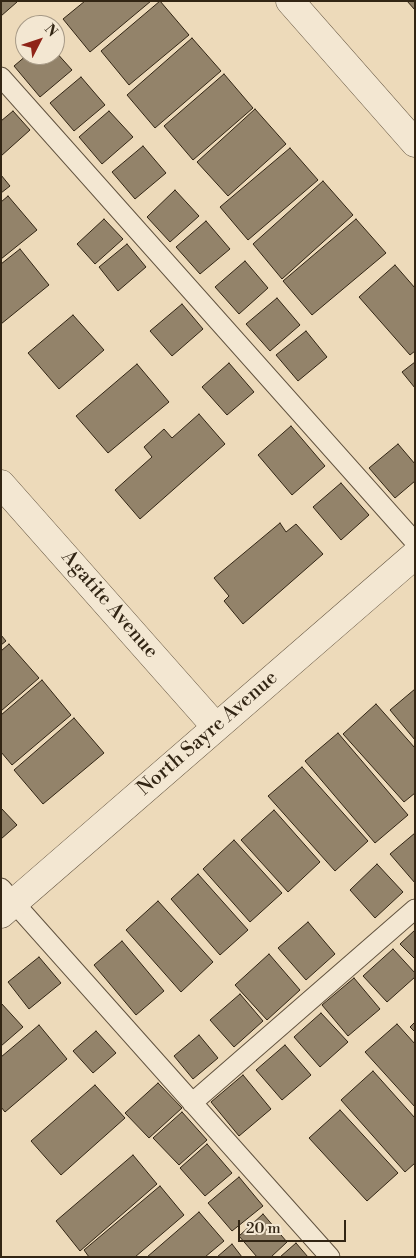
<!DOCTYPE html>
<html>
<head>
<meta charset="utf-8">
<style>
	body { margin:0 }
	#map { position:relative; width:416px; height:1258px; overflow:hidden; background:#eddaba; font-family:"Libre Bodoni",serif }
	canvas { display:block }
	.frame { position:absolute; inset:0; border:2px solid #322514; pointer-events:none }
	.north { position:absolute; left:15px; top:15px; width:50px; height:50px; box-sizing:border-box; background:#f3e7d2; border:1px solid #a69986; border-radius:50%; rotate:49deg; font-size:14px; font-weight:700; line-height:20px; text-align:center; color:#322514 }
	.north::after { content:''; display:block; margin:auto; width:18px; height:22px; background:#8f2418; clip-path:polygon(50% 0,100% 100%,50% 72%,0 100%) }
	.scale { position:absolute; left:238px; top:1220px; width:108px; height:22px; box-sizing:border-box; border:2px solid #322514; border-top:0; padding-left:6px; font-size:15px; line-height:18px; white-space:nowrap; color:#322514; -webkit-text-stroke:4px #f3e7d2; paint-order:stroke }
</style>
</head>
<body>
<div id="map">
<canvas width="416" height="1258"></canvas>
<div class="frame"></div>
<div class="north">N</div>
<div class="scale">20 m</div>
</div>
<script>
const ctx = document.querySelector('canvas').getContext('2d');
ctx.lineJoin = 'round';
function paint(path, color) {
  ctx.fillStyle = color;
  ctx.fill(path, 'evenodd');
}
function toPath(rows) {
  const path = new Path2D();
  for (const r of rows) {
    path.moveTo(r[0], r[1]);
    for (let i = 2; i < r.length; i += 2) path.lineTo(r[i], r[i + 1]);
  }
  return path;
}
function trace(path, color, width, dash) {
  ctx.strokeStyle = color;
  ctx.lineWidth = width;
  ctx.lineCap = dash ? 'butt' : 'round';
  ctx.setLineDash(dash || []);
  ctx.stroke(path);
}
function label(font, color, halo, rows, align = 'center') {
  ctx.font = font + ' "Libre Bodoni",serif';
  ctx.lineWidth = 4;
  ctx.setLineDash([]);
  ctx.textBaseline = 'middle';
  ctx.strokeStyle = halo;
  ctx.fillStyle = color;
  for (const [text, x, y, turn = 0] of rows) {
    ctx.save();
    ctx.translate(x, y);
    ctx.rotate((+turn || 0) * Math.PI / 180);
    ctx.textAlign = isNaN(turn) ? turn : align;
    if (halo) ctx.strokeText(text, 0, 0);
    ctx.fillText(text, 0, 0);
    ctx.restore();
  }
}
const building = toPath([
	[1,1,16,1,17,2,1,16,1,1],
	[85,1,151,1,90,52,63,19,85,1],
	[160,1,189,35,129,85,101,51,160,1],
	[407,1,415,1,415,10,407,1],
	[192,38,221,71,155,128,127,95,192,38],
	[55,51,72,70,40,97,14,66,27,55,55,55,55,51],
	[224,74,253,108,193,160,164,126,224,74],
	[81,77,105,105,74,131,50,103,81,77],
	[255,109,286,144,228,196,197,162,255,109],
	[13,111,30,130,1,156,1,121,13,111],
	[109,111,133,137,102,164,79,137,109,111],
	[143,146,166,173,135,199,112,172,143,146],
	[290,148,318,180,248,240,220,207,290,148],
	[1,175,10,186,1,193,1,175],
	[323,181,353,215,282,279,253,244,323,181],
	[175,190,199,216,170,242,147,217,175,190],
	[8,196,37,230,1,259,1,202,8,196],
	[104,219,123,239,95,264,77,244,104,219],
	[356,219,386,253,312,315,283,281,356,219],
	[206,221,230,249,200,274,176,247,206,221],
	[127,244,146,267,118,291,99,267,127,244],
	[20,249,49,285,1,324,1,264,20,249],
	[245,261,268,288,239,314,215,287,245,261],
	[395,265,415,288,415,351,410,355,359,297,395,265],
	[277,298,300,325,270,351,246,324,277,298],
	[182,304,203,329,172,356,150,331,182,304],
	[73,315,104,350,59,389,28,353,73,315],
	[306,331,327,357,298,381,276,355,306,331],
	[415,362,415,388,402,372,415,362],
	[229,363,254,392,227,415,202,387,229,363],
	[137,364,169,402,108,453,76,416,137,364],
	[199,414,225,444,140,519,115,490,152,457,144,447,164,429,172,438,199,414],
	[291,426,325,466,292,495,258,455,291,426],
	[398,444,415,464,415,481,395,498,369,468,398,444],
	[341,483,369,515,341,540,313,507,341,483],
	[280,523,286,532,296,524,323,554,243,624,224,601,229,596,214,578,280,523],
	[1,635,6,641,1,645,1,635],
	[9,644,39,678,1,711,1,651,9,644],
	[42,680,71,715,12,765,1,752,1,715,42,680],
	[415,689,415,740,390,710,415,689],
	[376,704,415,748,415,793,404,802,343,734,376,704],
	[74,718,104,753,43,804,14,770,74,718],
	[338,733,408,815,375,843,305,761,338,733],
	[302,767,368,841,335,871,268,796,302,767],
	[1,808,17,825,1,839,1,808],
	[274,810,320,862,288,892,241,840,274,810],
	[415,833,415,883,390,854,415,833],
	[234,840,282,893,250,922,203,869,234,840],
	[377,864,403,892,375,918,350,890,377,864],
	[198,874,248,930,220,955,171,899,198,874],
	[158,901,213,962,181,992,126,930,158,901],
	[308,922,335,954,306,980,278,948,308,922],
	[415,930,415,959,400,944,415,930],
	[122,941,164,991,136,1015,94,965,122,941],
	[393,949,415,973,415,977,387,1002,363,976,393,949],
	[269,954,300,990,267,1020,235,985,269,954],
	[39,957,61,983,29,1009,8,982,39,957],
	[354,978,380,1009,348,1036,322,1005,354,978],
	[240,994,263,1021,234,1047,210,1020,240,994],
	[1,1003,23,1027,1,1046,1,1003],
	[321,1013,348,1042,320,1067,294,1037,321,1013],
	[415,1022,415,1032,410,1027,415,1022],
	[397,1024,415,1044,415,1107,365,1052,397,1024],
	[39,1025,67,1059,5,1112,1,1107,1,1057,39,1025],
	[96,1031,116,1053,93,1073,73,1051,96,1031],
	[199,1035,218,1058,193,1079,174,1056,199,1035],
	[285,1045,311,1075,282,1100,256,1070,285,1045],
	[373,1071,415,1118,415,1163,405,1172,341,1100,373,1071],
	[243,1075,271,1109,239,1136,211,1102,243,1075],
	[158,1083,182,1108,149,1138,125,1113,158,1083],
	[95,1085,125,1118,61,1175,31,1141,95,1085],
	[340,1110,398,1173,367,1201,309,1138,340,1110],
	[182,1112,207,1140,179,1165,153,1138,182,1112],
	[207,1144,232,1173,205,1196,180,1168,207,1144],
	[133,1155,157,1184,80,1251,56,1221,133,1155],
	[239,1177,263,1206,232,1231,208,1203,239,1177],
	[160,1186,184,1215,135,1257,89,1257,84,1250,160,1186],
	[199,1212,224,1241,205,1257,147,1257,199,1212],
	[263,1214,287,1242,271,1257,257,1257,239,1236,263,1214],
	[296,1243,308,1257,280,1257,296,1243],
	[232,1244,242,1257,217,1257,232,1244]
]);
const service = toPath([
	[1,77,415,542],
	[1,888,330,1257],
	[192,1103,415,909]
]);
const minor = toPath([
	[290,1,415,143],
	[1,484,216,727],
	[1,914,415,555]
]);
const streetNames = [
	["Agatite Avenue",109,605,49],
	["North Sayre Avenue",208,734,-41]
];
paint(building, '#93836a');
trace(building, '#322514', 1);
trace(service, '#61523e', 21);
trace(minor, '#61523e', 29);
trace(service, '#f3e7d2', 19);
trace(minor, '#f3e7d2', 28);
label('20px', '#322514', '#f3e7d2', streetNames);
</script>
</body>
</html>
